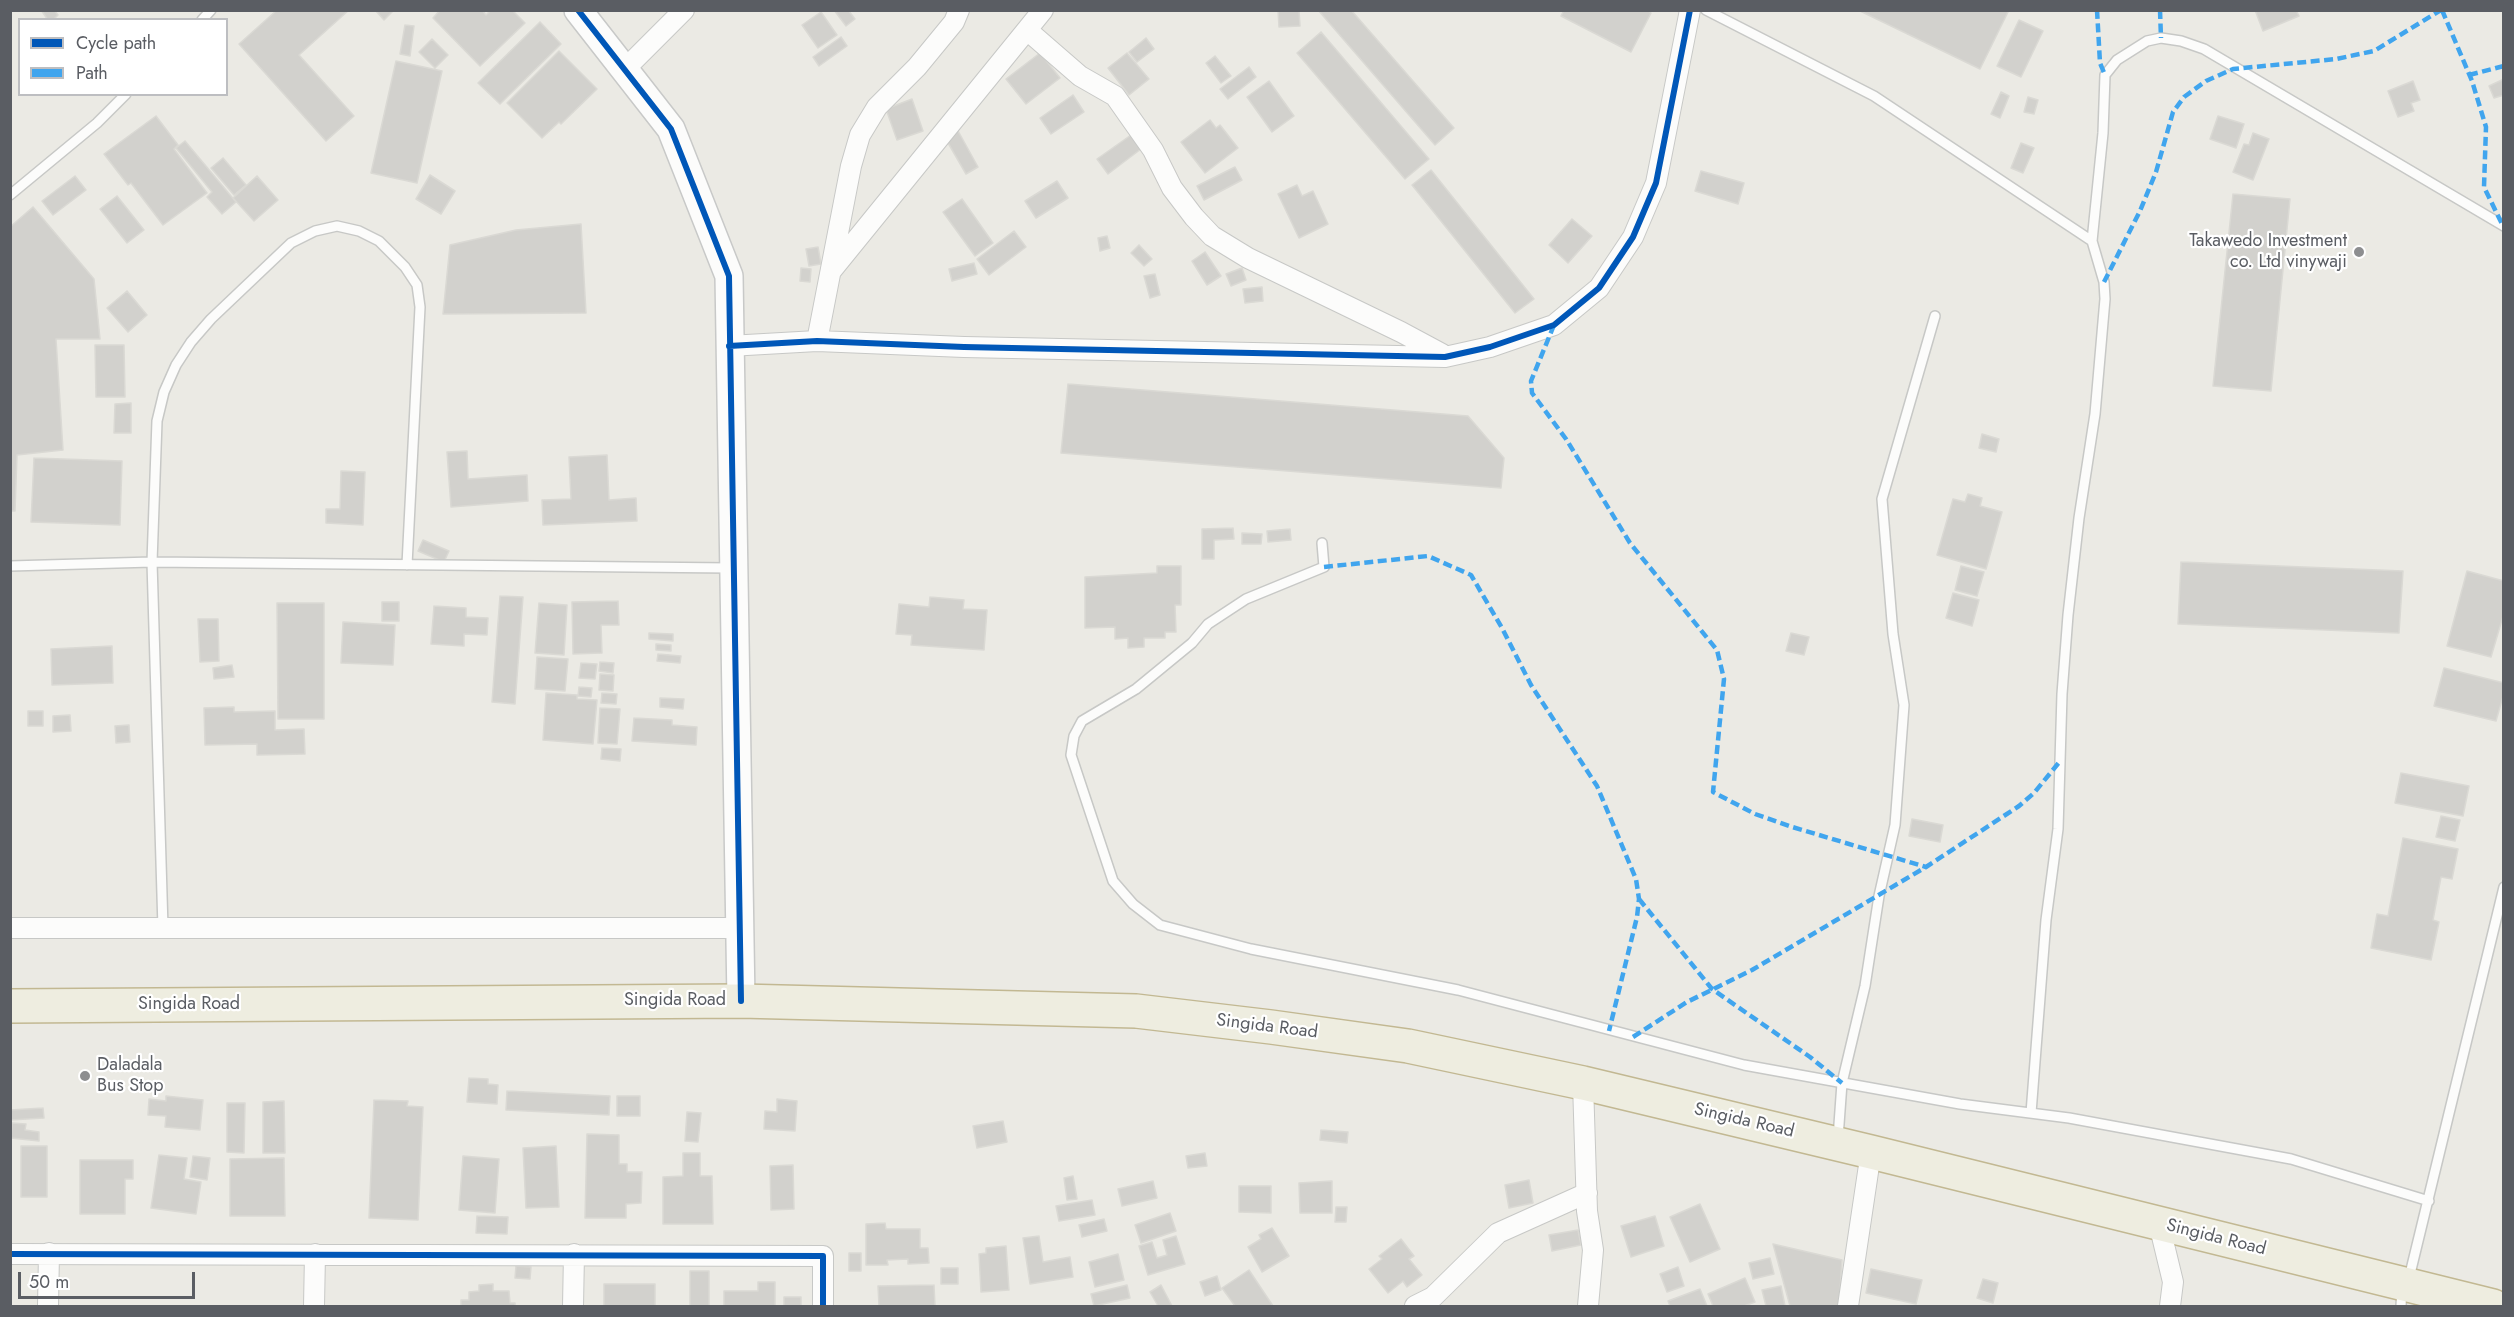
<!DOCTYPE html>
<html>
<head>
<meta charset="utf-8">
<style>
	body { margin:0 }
	#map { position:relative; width:2514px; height:1317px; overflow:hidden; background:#ebeae4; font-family:Jost,sans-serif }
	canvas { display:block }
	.frame { position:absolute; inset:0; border:12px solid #5a5d63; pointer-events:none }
	.legend { position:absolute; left:18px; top:18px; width:210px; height:78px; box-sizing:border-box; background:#fff; border:2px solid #bdbec1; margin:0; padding:8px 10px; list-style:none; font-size:18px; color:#5a5d63 }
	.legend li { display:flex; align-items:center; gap:12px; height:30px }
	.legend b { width:30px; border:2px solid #bdbec1 }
	.scale { position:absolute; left:18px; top:1272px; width:177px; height:27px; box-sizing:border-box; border:3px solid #5a5d63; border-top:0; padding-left:8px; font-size:18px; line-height:21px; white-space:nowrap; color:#5a5d63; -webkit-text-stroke:4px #fff; paint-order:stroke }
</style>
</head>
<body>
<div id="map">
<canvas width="2514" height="1317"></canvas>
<div class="frame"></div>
<ul class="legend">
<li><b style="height:8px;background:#0057b8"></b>Cycle path</li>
<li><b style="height:8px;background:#40a5ee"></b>Path</li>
</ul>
<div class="scale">50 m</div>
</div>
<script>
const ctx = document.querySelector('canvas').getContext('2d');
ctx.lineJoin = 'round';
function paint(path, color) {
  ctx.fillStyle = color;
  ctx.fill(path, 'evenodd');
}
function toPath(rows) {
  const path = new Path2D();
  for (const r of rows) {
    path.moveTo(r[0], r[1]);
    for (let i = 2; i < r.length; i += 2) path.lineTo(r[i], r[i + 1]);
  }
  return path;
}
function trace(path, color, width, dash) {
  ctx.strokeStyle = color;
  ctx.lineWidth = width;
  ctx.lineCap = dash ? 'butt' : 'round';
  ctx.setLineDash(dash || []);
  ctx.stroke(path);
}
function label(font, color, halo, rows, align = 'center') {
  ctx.font = font + ' Jost,sans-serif';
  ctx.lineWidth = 4.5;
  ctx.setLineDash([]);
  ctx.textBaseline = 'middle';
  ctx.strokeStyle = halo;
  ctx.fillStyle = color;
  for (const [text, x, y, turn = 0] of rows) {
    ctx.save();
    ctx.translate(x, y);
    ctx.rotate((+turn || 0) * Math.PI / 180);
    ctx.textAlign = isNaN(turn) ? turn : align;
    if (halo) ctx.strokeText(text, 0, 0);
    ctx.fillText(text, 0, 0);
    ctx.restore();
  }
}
const building = toPath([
	[41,10,54,10,58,15,53,20,48,20,41,10],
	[277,10,349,10,299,55,354,116,326,141,239,44,277,10],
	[375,10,394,10,384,20,375,10],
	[440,10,482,10,486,15,491,10,512,10,525,23,480,66,433,18,440,10],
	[834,10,848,10,855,19,846,26,834,10],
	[1278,10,1299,10,1300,26,1279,27,1278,10],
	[1318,10,1351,10,1454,128,1435,145,1318,10],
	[1564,10,1647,10,1651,13,1631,52,1561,16,1564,10],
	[1858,10,2009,10,1980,69,1858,10],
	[2255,10,2296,10,2299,16,2263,31,2255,10],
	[821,12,837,35,818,48,802,25,821,12],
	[2019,20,2043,31,2021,77,1997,66,2019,20],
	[540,22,561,44,500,104,478,83,540,22],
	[405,25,414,26,410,56,400,54,405,25],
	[1321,32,1429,159,1405,179,1297,53,1321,32],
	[841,37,847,46,819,66,813,57,841,37],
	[1146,38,1154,49,1137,62,1129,52,1146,38],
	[432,39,448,55,435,68,419,52,432,39],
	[559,51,597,89,561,124,559,122,542,138,507,103,559,51],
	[1040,53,1060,78,1026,104,1006,79,1040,53],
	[1127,53,1149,79,1129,95,1108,68,1127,53],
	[1215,56,1231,76,1221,83,1206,63,1215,56],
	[396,61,442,71,417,183,371,173,396,61],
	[1249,67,1256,77,1228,99,1220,89,1249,67],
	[2504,79,2504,95,2494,98,2489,86,2504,79],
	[1269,81,1294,116,1272,132,1247,97,1269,81],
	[2413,81,2420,100,2411,103,2414,111,2398,117,2388,91,2413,81],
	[2001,92,2009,96,2000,118,1991,114,2001,92],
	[1073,95,1084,112,1051,134,1040,118,1073,95],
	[2028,97,2038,100,2034,114,2024,112,2028,97],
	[912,99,923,131,897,140,886,109,912,99],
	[156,116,178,145,174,149,207,193,163,225,131,183,128,185,104,154,156,116],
	[2218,116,2244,124,2236,148,2210,139,2218,116],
	[1210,120,1216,128,1220,125,1238,148,1205,173,1181,142,1210,120],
	[957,129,978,167,966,174,944,136,957,129],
	[2253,133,2269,139,2253,180,2233,172,2244,144,2249,145,2253,133],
	[1131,135,1141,149,1108,174,1097,159,1131,135],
	[185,141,236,202,222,214,207,197,212,192,176,148,185,141],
	[2021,143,2034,148,2023,173,2011,168,2021,143],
	[223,158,246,185,234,195,211,168,223,158],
	[1235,167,1242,180,1204,200,1197,186,1235,167],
	[1431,170,1534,299,1515,313,1412,185,1431,170],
	[1701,171,1744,183,1738,204,1695,191,1701,171],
	[430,175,455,191,441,214,416,199,430,175],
	[75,176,86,190,53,215,42,201,75,176],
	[257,176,278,200,254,221,233,198,257,176],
	[1057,181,1068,198,1036,218,1025,201,1057,181],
	[1297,185,1302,196,1313,191,1328,224,1299,238,1278,194,1297,185],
	[2233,194,2290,199,2271,391,2213,386,2233,194],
	[117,196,144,230,127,243,100,209,117,196],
	[962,199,993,243,975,256,943,212,962,199],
	[33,207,94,279,100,339,56,339,63,450,17,455,15,511,10,511,10,227,33,207],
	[1572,219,1592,236,1568,263,1549,245,1572,219],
	[581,224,586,313,443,314,450,245,516,230,581,224],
	[1014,231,1026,247,989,275,977,259,1014,231],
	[1107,236,1110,248,1100,251,1098,238,1107,236],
	[1139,245,1152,259,1144,266,1131,253,1139,245],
	[818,247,821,264,809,266,806,249,818,247],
	[1205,252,1221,276,1207,285,1192,261,1205,252],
	[974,263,977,274,952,281,949,269,974,263],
	[801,268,811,269,810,282,800,281,801,268],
	[1242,268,1246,280,1231,286,1226,274,1242,268],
	[1155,274,1160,295,1150,298,1144,276,1155,274],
	[1262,287,1263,301,1245,303,1243,289,1262,287],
	[127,291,147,315,128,332,107,308,127,291],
	[95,345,124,345,125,397,96,397,95,345],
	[1068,384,1468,416,1504,458,1501,488,1061,453,1068,384],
	[131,403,131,433,114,433,115,404,131,403],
	[1982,434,1999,439,1996,452,1979,448,1982,434],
	[467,451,468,479,527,475,528,501,451,507,447,452,467,451],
	[607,455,609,500,636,498,637,521,543,525,542,500,571,499,569,457,607,455],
	[34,458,122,461,120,525,31,522,34,458],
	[341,471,365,472,363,525,326,523,326,509,340,509,341,471],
	[1968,494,1982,498,1980,506,2002,512,1986,569,1937,555,1953,499,1965,502,1968,494],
	[1233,528,1234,539,1214,540,1214,559,1202,559,1202,529,1233,528],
	[1290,529,1291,540,1268,542,1267,531,1290,529],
	[1242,533,1262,534,1261,544,1242,544,1242,533],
	[423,540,449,551,444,562,418,551,423,540],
	[2181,562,2403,571,2399,633,2178,624,2181,562],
	[1157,566,1181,566,1181,605,1175,605,1176,632,1165,632,1165,638,1144,638,1144,647,1128,648,1128,638,1115,639,1115,627,1085,628,1085,577,1157,573,1157,566],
	[1961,566,1984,572,1977,596,1955,590,1961,566],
	[2467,571,2504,581,2504,613,2491,657,2447,646,2467,571],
	[1953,593,1979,600,1972,626,1946,618,1953,593],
	[500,596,523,597,515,704,492,702,500,596],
	[930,597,964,600,963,609,987,610,984,650,911,645,912,635,896,634,899,604,929,607,930,597],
	[618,601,619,625,601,625,602,653,573,654,572,602,618,601],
	[382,602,399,602,399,621,382,621,382,602],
	[277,603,324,603,324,719,278,719,277,603],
	[539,603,567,605,564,655,535,653,539,603],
	[434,606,466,608,466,617,488,618,487,635,464,634,464,646,431,644,434,606],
	[198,619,218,619,219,661,200,662,198,619],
	[343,622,395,625,393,665,341,663,343,622],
	[649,633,673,634,673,641,649,639,649,633],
	[1791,633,1809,637,1804,655,1786,651,1791,633],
	[656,644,671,645,671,651,656,650,656,644],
	[112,646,113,683,52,685,51,649,112,646],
	[658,654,681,656,680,663,657,661,658,654],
	[537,657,568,659,565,691,535,689,537,657],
	[600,662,614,663,613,673,599,671,600,662],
	[581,663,597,664,595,679,579,678,581,663],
	[232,665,234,677,214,679,213,668,232,665],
	[2444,668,2504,683,2504,693,2496,721,2434,706,2444,668],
	[600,674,614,675,613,691,599,690,600,674],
	[579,687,592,688,591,697,578,696,579,687],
	[546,693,577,695,577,699,597,700,593,744,543,740,546,693],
	[602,693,617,694,616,704,601,703,602,693],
	[660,698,684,699,683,709,660,707,660,698],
	[234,707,234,712,275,711,275,730,304,729,305,754,257,755,257,744,205,745,204,708,234,707],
	[600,708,620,709,617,744,598,743,600,708],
	[28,711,43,711,43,726,28,726,28,711],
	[70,715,71,731,53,732,53,716,70,715],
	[634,718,672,720,672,725,697,727,696,745,632,741,634,718],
	[129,725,130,742,116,743,115,726,129,725],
	[602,748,621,749,620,761,601,759,602,748],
	[2401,773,2469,786,2463,816,2395,803,2401,773],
	[2441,816,2460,820,2455,841,2436,837,2441,816],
	[1912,819,1943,825,1940,842,1909,836,1912,819],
	[2403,838,2458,849,2452,879,2441,877,2433,920,2439,922,2431,960,2371,948,2377,914,2388,916,2403,838],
	[469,1078,488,1079,488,1084,498,1085,497,1104,467,1102,469,1078],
	[507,1091,610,1096,609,1115,506,1110,507,1091],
	[166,1096,203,1100,200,1130,165,1127,166,1116,148,1115,149,1099,166,1101,166,1096],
	[617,1096,640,1096,640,1116,617,1116,617,1096],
	[777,1099,797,1101,795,1131,764,1129,765,1111,777,1112,777,1099],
	[374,1100,408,1101,407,1106,423,1107,418,1220,369,1218,374,1100],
	[284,1101,285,1153,263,1153,263,1102,284,1101],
	[227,1103,245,1103,244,1153,227,1152,227,1103],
	[43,1108,44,1118,10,1120,10,1110,43,1108],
	[687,1112,701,1113,698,1142,685,1141,687,1112],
	[1003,1121,1007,1142,977,1148,973,1126,1003,1121],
	[12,1123,26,1124,25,1130,39,1132,39,1141,11,1138,12,1123],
	[1321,1130,1348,1132,1347,1143,1320,1140,1321,1130],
	[587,1134,619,1135,619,1164,627,1164,627,1172,642,1172,641,1203,626,1204,626,1218,585,1218,587,1134],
	[21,1146,47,1146,47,1197,21,1197,21,1146],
	[556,1146,559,1207,526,1208,523,1148,556,1146],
	[683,1153,700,1153,700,1176,712,1176,713,1224,663,1224,663,1177,683,1176,683,1153],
	[1205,1153,1207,1166,1188,1168,1186,1156,1205,1153],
	[159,1155,187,1158,184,1179,201,1182,196,1214,151,1208,159,1155],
	[193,1156,210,1158,207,1180,190,1177,193,1156],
	[463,1156,499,1159,495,1213,459,1210,463,1156],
	[284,1158,285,1216,230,1216,230,1159,284,1158],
	[80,1160,133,1160,133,1179,125,1179,125,1214,80,1214,80,1160],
	[793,1165,794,1209,771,1210,770,1166,793,1165],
	[1073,1176,1077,1199,1067,1200,1064,1178,1073,1176],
	[1529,1180,1533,1203,1509,1208,1505,1185,1529,1180],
	[1153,1181,1157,1198,1122,1206,1118,1189,1153,1181],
	[1332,1181,1332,1213,1300,1213,1299,1183,1332,1181],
	[1239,1186,1271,1186,1271,1213,1239,1212,1239,1186],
	[1092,1200,1095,1215,1059,1221,1056,1206,1092,1200],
	[1700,1204,1720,1249,1690,1262,1670,1217,1700,1204],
	[1336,1207,1347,1207,1346,1222,1335,1222,1336,1207],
	[1170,1213,1176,1231,1141,1243,1135,1225,1170,1213],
	[477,1216,508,1217,507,1234,476,1233,477,1216],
	[1655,1216,1664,1246,1631,1257,1621,1226,1655,1216],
	[1104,1219,1107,1231,1082,1237,1079,1225,1104,1219],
	[885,1223,886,1229,920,1229,920,1248,928,1248,929,1263,908,1264,908,1259,887,1260,888,1265,866,1265,866,1224,885,1223],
	[1272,1228,1289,1256,1262,1272,1248,1247,1261,1239,1259,1235,1272,1228],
	[1578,1230,1581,1245,1552,1251,1549,1235,1578,1230],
	[1039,1236,1043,1262,1070,1257,1073,1277,1030,1284,1023,1238,1039,1236],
	[1176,1236,1185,1264,1148,1275,1139,1246,1152,1242,1157,1258,1167,1255,1163,1240,1176,1236],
	[1401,1239,1414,1256,1409,1259,1422,1275,1407,1287,1403,1281,1388,1293,1369,1269,1382,1259,1379,1256,1401,1239],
	[1773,1244,1842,1260,1839,1306,1790,1306,1773,1244],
	[1006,1246,1009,1290,981,1292,979,1254,986,1253,986,1248,1006,1246],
	[849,1253,861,1253,861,1271,849,1271,849,1253],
	[1118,1254,1124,1280,1095,1287,1089,1262,1118,1254],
	[1770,1258,1774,1274,1753,1279,1749,1263,1770,1258],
	[516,1266,531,1267,530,1279,515,1278,516,1266],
	[1678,1267,1684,1286,1667,1292,1660,1274,1678,1267],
	[941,1268,958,1268,958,1284,941,1284,941,1268],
	[1871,1269,1922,1280,1916,1304,1866,1293,1871,1269],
	[1249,1270,1273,1306,1235,1306,1222,1288,1249,1270],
	[690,1271,709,1271,709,1306,690,1306,690,1271],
	[1217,1276,1221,1290,1205,1296,1200,1282,1217,1276],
	[1745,1278,1755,1302,1744,1306,1713,1306,1708,1294,1745,1278],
	[1983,1279,1998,1283,1993,1303,1977,1298,1983,1279],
	[758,1282,775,1282,775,1306,724,1306,724,1291,758,1291,758,1282],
	[493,1284,493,1291,509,1291,510,1303,515,1303,515,1306,461,1306,461,1300,469,1300,469,1292,479,1291,479,1285,493,1284],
	[604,1284,655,1284,655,1306,604,1306,604,1284],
	[934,1285,935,1306,879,1306,878,1286,934,1285],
	[1127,1285,1130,1298,1094,1306,1091,1294,1127,1285],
	[1161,1285,1172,1306,1158,1306,1150,1292,1161,1285],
	[1781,1286,1785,1306,1766,1306,1762,1290,1781,1286],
	[1700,1289,1707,1306,1670,1306,1668,1301,1700,1289],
	[784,1297,801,1297,801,1306,784,1306,784,1297]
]);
const lane = toPath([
	[1706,10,1874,96,2092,241],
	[202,20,211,10],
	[10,195,97,123,126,94],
	[1322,543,1324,567,1246,599,1208,624,1192,643,1136,689,1082,721,1074,736,1071,755,1113,881,1133,904,1160,925,1251,949,1458,990,1744,1065,1960,1104,2069,1118,2291,1159,2429,1201],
	[10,566,152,562,730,568],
	[163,928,152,562,157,421,164,392,176,365,191,342,211,319,291,243,315,231,337,226,359,231,379,241,405,267,417,285,420,307,407,565],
	[2031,1113,2046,920,2058,829,2062,694,2068,615,2079,518,2095,414,2105,299,2104,282,2092,241,2103,133,2105,75,2117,60,2147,41,2161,38,2181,41,2204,49,2504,226],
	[1838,1138,1842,1083,1865,986,1879,896,1895,825,1904,705,1893,634,1882,499,1935,316],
	[2409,1278,2504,887],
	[2401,1306,2402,1288]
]);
const street = toPath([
	[1027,30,1080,76,1115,96,1153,150,1172,188,1194,217,1212,236,1248,258,1401,332,1442,354],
	[625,69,684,10],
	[831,271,1043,10],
	[817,341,851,166,860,135,877,107,917,67,954,22,959,10],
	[729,346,817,341,964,347,1445,357,1490,347,1554,325,1599,288,1633,237,1656,183,1690,10],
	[10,928,740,928],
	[1583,1083,1587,1211,1593,1250,1588,1306],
	[2159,1224,2173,1282,2170,1306],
	[10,1254,823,1256,823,1306],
	[48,1306,49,1253],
	[314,1306,315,1254],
	[573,1306,574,1254],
	[1415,1306,1433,1297,1498,1233,1587,1193],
	[1848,1306,1871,1152]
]);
const secondary = toPath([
	[578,10,671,129,729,276,741,1001]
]);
const highway = toPath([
	[10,1006,741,1001,1136,1011,1271,1027,1408,1046,1583,1083,1871,1152,2493,1306]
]);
const quiet = toPath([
	[2097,10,2100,63,2105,75],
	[2160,10,2161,38],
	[2442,10,2472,81,2486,127,2484,187,2503,226],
	[2469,75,2504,66],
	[2104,282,2140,211,2156,172,2173,112,2184,97,2206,81,2233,69,2336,59,2374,51,2441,10],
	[1554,325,1531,381,1532,393,1566,439,1630,543,1717,650,1724,679,1713,792,1755,814,1789,826,1926,867],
	[1324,567,1428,556,1471,575,1502,628,1531,685,1597,786,1636,879,1639,899,1637,917,1609,1031],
	[1639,899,1712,989,1810,1057,1842,1083],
	[1633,1037,1687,1002,1752,970,1926,867,2019,806,2034,793,2061,760]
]);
const cycleway = toPath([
	[578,10,671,129,729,276,741,1001],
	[729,346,817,341,964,347,1445,357,1490,347,1554,325,1599,288,1633,237,1656,183,1690,10],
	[10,1254,823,1256,823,1306]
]);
const markers = [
	[2359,252,6,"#8d8e90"],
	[85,1076,6,"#8d8e90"]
];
const poiNames = [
	["Takawedo Investment",2347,242],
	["co. Ltd vinywaji",2347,263],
	["Daladala",97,1066,"left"],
	["Bus Stop",97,1087,"left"]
];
const streetNames = [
	["Singida Road",675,1001],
	["Singida Road",189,1005],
	["Singida Road",1267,1027,7],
	["Singida Road",1744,1121,13],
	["Singida Road",2216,1238,14]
];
paint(building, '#d2d1cd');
trace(building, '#dad9d4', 1.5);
trace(lane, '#c7c8c6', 12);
trace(street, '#c7c8c6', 22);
trace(secondary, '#c8c9c8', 30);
trace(highway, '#c2b892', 36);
trace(lane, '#fcfcfb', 9);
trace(street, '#fcfcfb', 20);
trace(secondary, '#fcfcfb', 27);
trace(highway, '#eeede0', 33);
trace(quiet, '#40a5ee', 4.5, [9, 4.5]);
trace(cycleway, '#0057b8', 6);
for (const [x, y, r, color] of markers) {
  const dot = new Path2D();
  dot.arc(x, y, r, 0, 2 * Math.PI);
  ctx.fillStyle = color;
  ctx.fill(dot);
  trace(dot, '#fff', 2);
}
label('18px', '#5a5d63', '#fff', poiNames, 'right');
label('18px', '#5a5d63', '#fff', streetNames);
</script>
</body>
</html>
